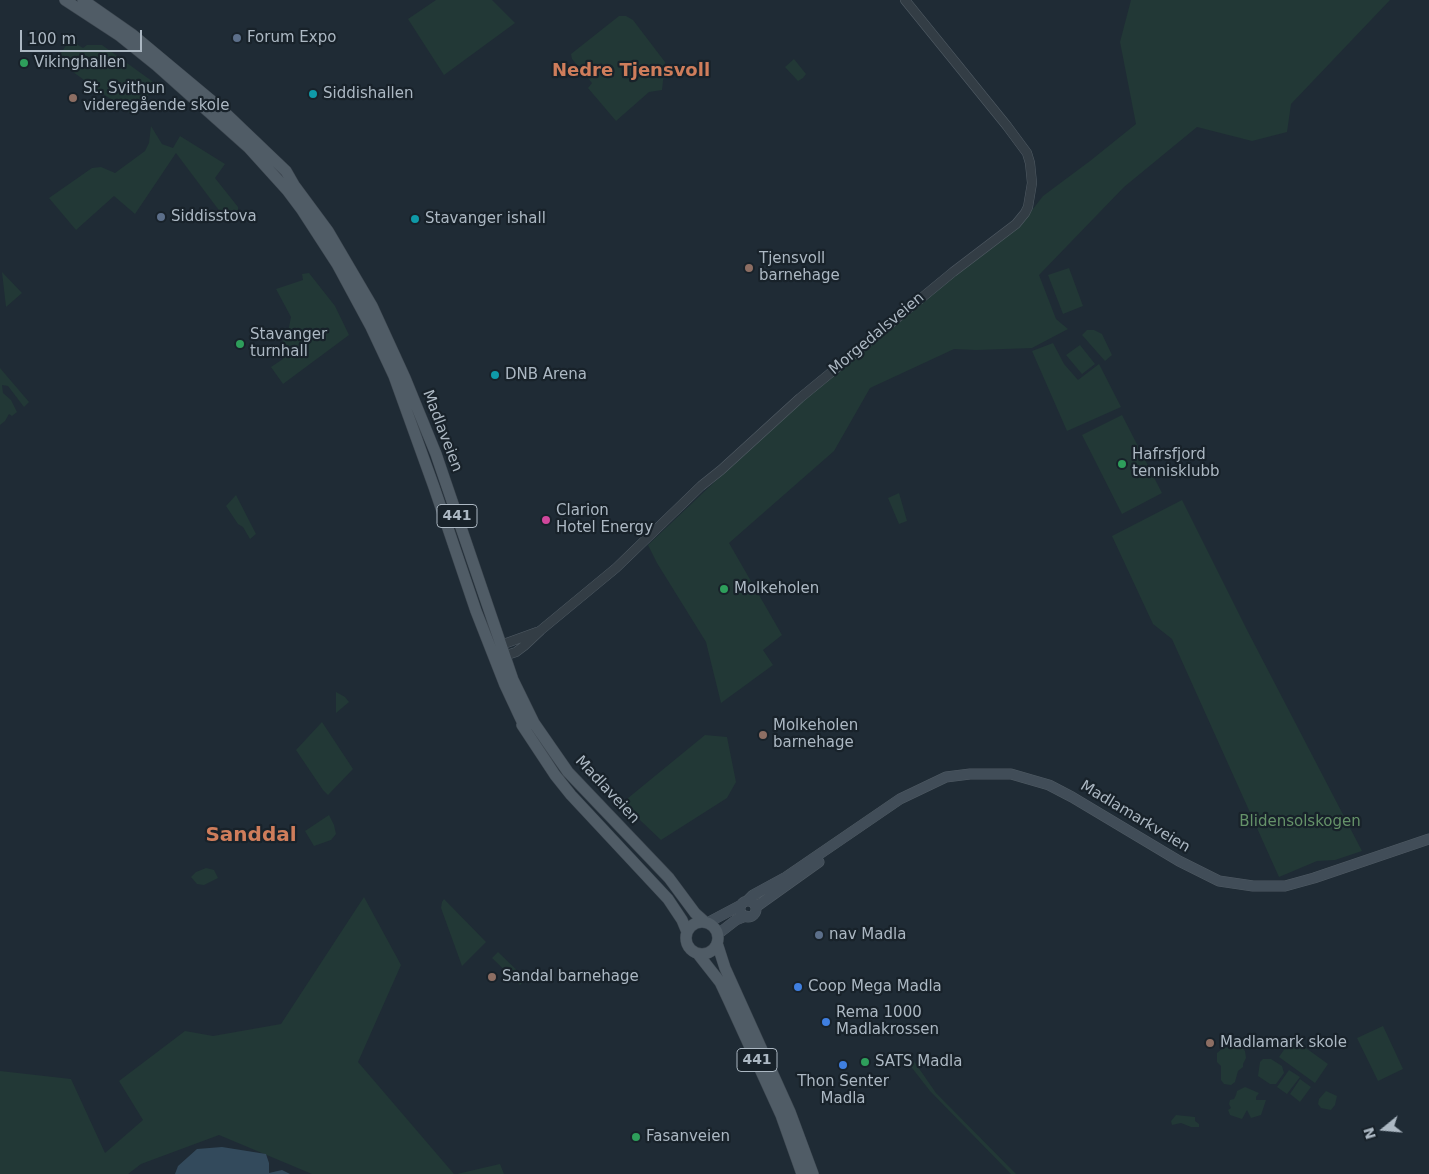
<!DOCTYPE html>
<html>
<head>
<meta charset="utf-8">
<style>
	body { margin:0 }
	#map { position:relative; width:1429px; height:1174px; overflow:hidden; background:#1f2b35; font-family:"DejaVu Sans",sans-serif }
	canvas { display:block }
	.north { position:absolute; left:1359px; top:1104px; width:50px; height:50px; -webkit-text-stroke:4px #18222a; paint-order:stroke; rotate:253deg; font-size:14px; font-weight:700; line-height:20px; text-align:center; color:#acb8c3 }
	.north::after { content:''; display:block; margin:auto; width:18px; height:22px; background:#acb8c3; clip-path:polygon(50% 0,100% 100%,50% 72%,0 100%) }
	.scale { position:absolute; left:20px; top:30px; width:122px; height:22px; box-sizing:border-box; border:2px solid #acb8c3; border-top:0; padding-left:6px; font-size:15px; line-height:18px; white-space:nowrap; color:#acb8c3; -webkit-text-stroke:4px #18222a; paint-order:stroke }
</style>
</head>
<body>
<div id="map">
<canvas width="1429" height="1174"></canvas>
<div class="north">N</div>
<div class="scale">100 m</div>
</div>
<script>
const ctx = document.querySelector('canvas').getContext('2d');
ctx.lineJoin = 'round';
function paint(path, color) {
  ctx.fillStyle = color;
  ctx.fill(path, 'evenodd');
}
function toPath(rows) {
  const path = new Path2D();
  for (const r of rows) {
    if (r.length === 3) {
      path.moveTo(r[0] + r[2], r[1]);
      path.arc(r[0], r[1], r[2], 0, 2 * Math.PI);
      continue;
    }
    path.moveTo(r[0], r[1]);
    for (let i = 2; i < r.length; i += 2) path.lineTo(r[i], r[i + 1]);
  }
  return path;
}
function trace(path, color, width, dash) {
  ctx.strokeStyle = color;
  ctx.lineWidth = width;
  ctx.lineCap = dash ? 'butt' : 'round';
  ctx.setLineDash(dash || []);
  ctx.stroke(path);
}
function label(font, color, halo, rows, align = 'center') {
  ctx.font = font + ' "DejaVu Sans",sans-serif';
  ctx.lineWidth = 4.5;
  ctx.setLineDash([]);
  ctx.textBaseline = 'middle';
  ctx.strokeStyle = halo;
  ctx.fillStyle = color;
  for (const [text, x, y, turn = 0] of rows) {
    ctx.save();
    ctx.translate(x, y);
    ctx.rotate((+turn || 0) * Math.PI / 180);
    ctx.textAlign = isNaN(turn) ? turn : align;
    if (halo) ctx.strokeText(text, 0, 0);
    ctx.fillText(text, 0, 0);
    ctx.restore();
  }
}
const green = toPath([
	[436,0,492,0,515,23,444,75,408,19],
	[1131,0,1390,0,1291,104,1287,132,1252,141,1197,127,1124,187,1039,275,1056,319,1068,329,1032,348,976,350,954,349,870,388,834,451,729,543,782,635,763,650,773,665,721,703,706,642,657,563,648,545,784,416,1026,218,1043,196,1090,161,1136,124,1120,42],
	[619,16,626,16,633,20,665,62,664,72,662,90,649,92,616,121,588,88,592,83,572,59,571,54],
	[67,38,83,48,87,45,102,45,156,84,134,116,62,64,59,56,67,44,65,42],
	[794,59,806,74,803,78,798,81,785,67],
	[151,126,162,144,173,148,180,136,225,164,215,178,238,207,238,213,227,221,176,153,135,214,114,196,76,230,49,198,92,168,101,167,115,173,145,151,149,143],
	[1069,268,1083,306,1063,314,1048,275],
	[2,272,22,293,6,307],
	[309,273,335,306,349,335,283,384,271,367,283,359,281,356,284,336,289,327,291,317,276,289,303,280,302,274],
	[1087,330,1094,330,1102,334,1112,355,1105,361,1082,335],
	[1053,343,1064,364,1078,380,1099,364,1121,407,1067,431,1032,351],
	[1080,345,1095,364,1082,374,1066,355],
	[0,368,29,402,24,407,8,386,2,385,3,393,11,400,17,412,12,416,9,414,5,421,0,425],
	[1122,415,1162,493,1122,514,1082,435],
	[899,493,907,521,899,524,888,498],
	[236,495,256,534,250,539,243,527,238,524,226,506],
	[1182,500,1246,628,1362,851,1335,860,1317,861,1279,877,1172,639,1153,624,1112,536],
	[336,692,345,697,349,702,336,713],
	[322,722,353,769,328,795,323,790,296,750],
	[705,735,727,737,736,782,727,798,661,840,622,803],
	[329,815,334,825,336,834,331,840,314,846,305,831],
	[206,868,214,870,218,878,204,885,197,884,191,877,196,872],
	[364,897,401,965,358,1062,454,1174,312,1174,219,1135,141,1164,128,1174,0,1174,0,1071,71,1079,105,1153,143,1120,119,1081,185,1031,213,1036,281,1024],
	[444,899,486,942,462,966,441,908,442,902],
	[498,952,526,979,520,985,492,958],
	[1383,1026,1403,1069,1378,1081,1357,1038],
	[1292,1038,1328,1064,1315,1083,1279,1057],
	[1238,1043,1245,1051,1246,1058,1243,1064,1243,1067,1238,1071,1235,1082,1231,1085,1224,1084,1221,1080,1221,1066,1217,1062,1217,1053,1223,1048,1235,1047],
	[909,1054,936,1093,1016,1174,1011,1174,930,1091,905,1059],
	[1263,1059,1271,1059,1282,1066,1284,1073,1276,1084,1270,1084,1258,1076,1260,1062],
	[1289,1070,1300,1077,1287,1094,1277,1087],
	[1300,1079,1311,1087,1300,1102,1290,1094],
	[1245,1087,1259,1093,1256,1097,1256,1100,1266,1100,1261,1115,1251,1118,1247,1110,1242,1119,1230,1115,1228,1110,1231,1108,1229,1104,1230,1100,1234,1099,1236,1095,1237,1091],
	[1326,1091,1337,1096,1335,1105,1331,1110,1321,1108,1318,1104,1319,1099],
	[1176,1115,1195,1117,1195,1121,1199,1124,1199,1127,1191,1127,1181,1123,1172,1125,1171,1121],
	[500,1164,504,1174,457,1174]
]);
const water = toPath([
	[222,1147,266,1154,269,1163,269,1173,282,1170,290,1174,175,1174,178,1166,197,1149]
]);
const tertiary = toPath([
	[497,650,501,645,537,632],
	[499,655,504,656,516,652,524,646,541,630,616,568,701,486,721,470,800,398,953,272,1016,224,1025,213,1028,207,1032,183,1030,163,1027,153,1007,126,905,0]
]);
const secondary = toPath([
	[748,909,8],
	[747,901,753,895,786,877,900,799,946,777,970,774,1011,774,1049,785,1072,797,1179,861,1219,881,1253,886,1285,886,1314,878,1429,839],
	[756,907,819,862],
	[707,923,741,905],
	[718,934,736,920,746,916]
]);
const primary = toPath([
	[65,0,120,36,156,65,249,148,287,190,302,210,337,264,371,327,394,376,434,487,476,611,505,685,526,730],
	[83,0,133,35,218,106,286,171,294,185,328,231,372,306,405,378,436,454,513,680,534,723,568,772,669,878,695,913,705,922],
	[522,725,555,775,571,795,668,899,682,920,687,932],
	[702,938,16],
	[717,943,725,968,790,1112,813,1174],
	[698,954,720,982,728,999,781,1115,802,1174]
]);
const markers = [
	[237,38,5,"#5c6f8a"],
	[24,63,5,"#2e9e5b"],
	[313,94,5,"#0f9aa8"],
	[73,98,5,"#8d6e63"],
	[161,217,5,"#5c6f8a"],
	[415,219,5,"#0f9aa8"],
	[749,268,5,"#8d6e63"],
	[240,344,5,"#2e9e5b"],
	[495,375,5,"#0f9aa8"],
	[1122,464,5,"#2e9e5b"],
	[546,520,5,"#d1479c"],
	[724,589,5,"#2e9e5b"],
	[763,735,5,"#8d6e63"],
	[819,935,5,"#5c6f8a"],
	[492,977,5,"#8d6e63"],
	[798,987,5,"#3f7fe0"],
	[826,1022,5,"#3f7fe0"],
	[1210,1043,5,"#8d6e63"],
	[865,1062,5,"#2e9e5b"],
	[843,1065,5,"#3f7fe0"],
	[636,1137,5,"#2e9e5b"]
];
const shields = [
	[457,516,40],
	[757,1060,40]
];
const shieldNames = [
	["441",457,516],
	["441",757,1060]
];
const poiNames = [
	["Forum Expo",247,38],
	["Vikinghallen",34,63],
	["St. Svithun",83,89],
	["videregående skole",83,106],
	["Siddishallen",323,94],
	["Siddisstova",171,217],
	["Stavanger ishall",425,219],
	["Tjensvoll",759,259],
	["barnehage",759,276],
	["Stavanger",250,335],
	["turnhall",250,352],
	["DNB Arena",505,375],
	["Hafrsfjord",1132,455],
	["tennisklubb",1132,472],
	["Clarion",556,511],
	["Hotel Energy",556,528],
	["Molkeholen",734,589],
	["Molkeholen",773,726],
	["barnehage",773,743],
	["nav Madla",829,935],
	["Sandal barnehage",502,977],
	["Coop Mega Madla",808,987],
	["Rema 1000",836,1013],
	["Madlakrossen",836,1030],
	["Madlamark skole",1220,1043],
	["SATS Madla",875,1062],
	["Thon Senter",843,1082,"center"],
	["Madla",843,1099,"center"],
	["Fasanveien",646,1137]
];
const streetNames = [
	["Morgedalsveien",877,334,-40],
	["Madlaveien",442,431,69],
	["Madlaveien",607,790,47],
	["Madlamarkveien",1135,817,31]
];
const parkNames = [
	["Blidensolskogen",1300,822]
];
const quarterNames = [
	["Nedre Tjensvoll",631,71]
];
const districtNames = [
	["Sanddal",251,836]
];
paint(green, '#223836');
paint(water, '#334a5c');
trace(tertiary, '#505b64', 10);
trace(secondary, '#505b64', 11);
trace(primary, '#3c464f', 12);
trace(tertiary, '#333d45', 9);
trace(secondary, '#414d58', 10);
trace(primary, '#505c66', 11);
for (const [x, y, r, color] of markers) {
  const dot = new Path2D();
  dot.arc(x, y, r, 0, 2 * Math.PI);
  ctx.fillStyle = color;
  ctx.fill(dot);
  trace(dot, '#18222a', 2);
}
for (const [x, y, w] of shields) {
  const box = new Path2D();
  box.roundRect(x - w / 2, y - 11.5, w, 23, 4);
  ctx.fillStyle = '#18222a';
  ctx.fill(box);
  trace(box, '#acb8c3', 1);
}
label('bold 14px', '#acb8c3', null, shieldNames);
label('15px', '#acb8c3', '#18222a', poiNames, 'left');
label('15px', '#acb8c3', '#18222a', streetNames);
label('15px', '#659269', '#18222a', parkNames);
label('bold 18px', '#cf7d5b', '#18222a', quarterNames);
label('bold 20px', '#cf7d5b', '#18222a', districtNames);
</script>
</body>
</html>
